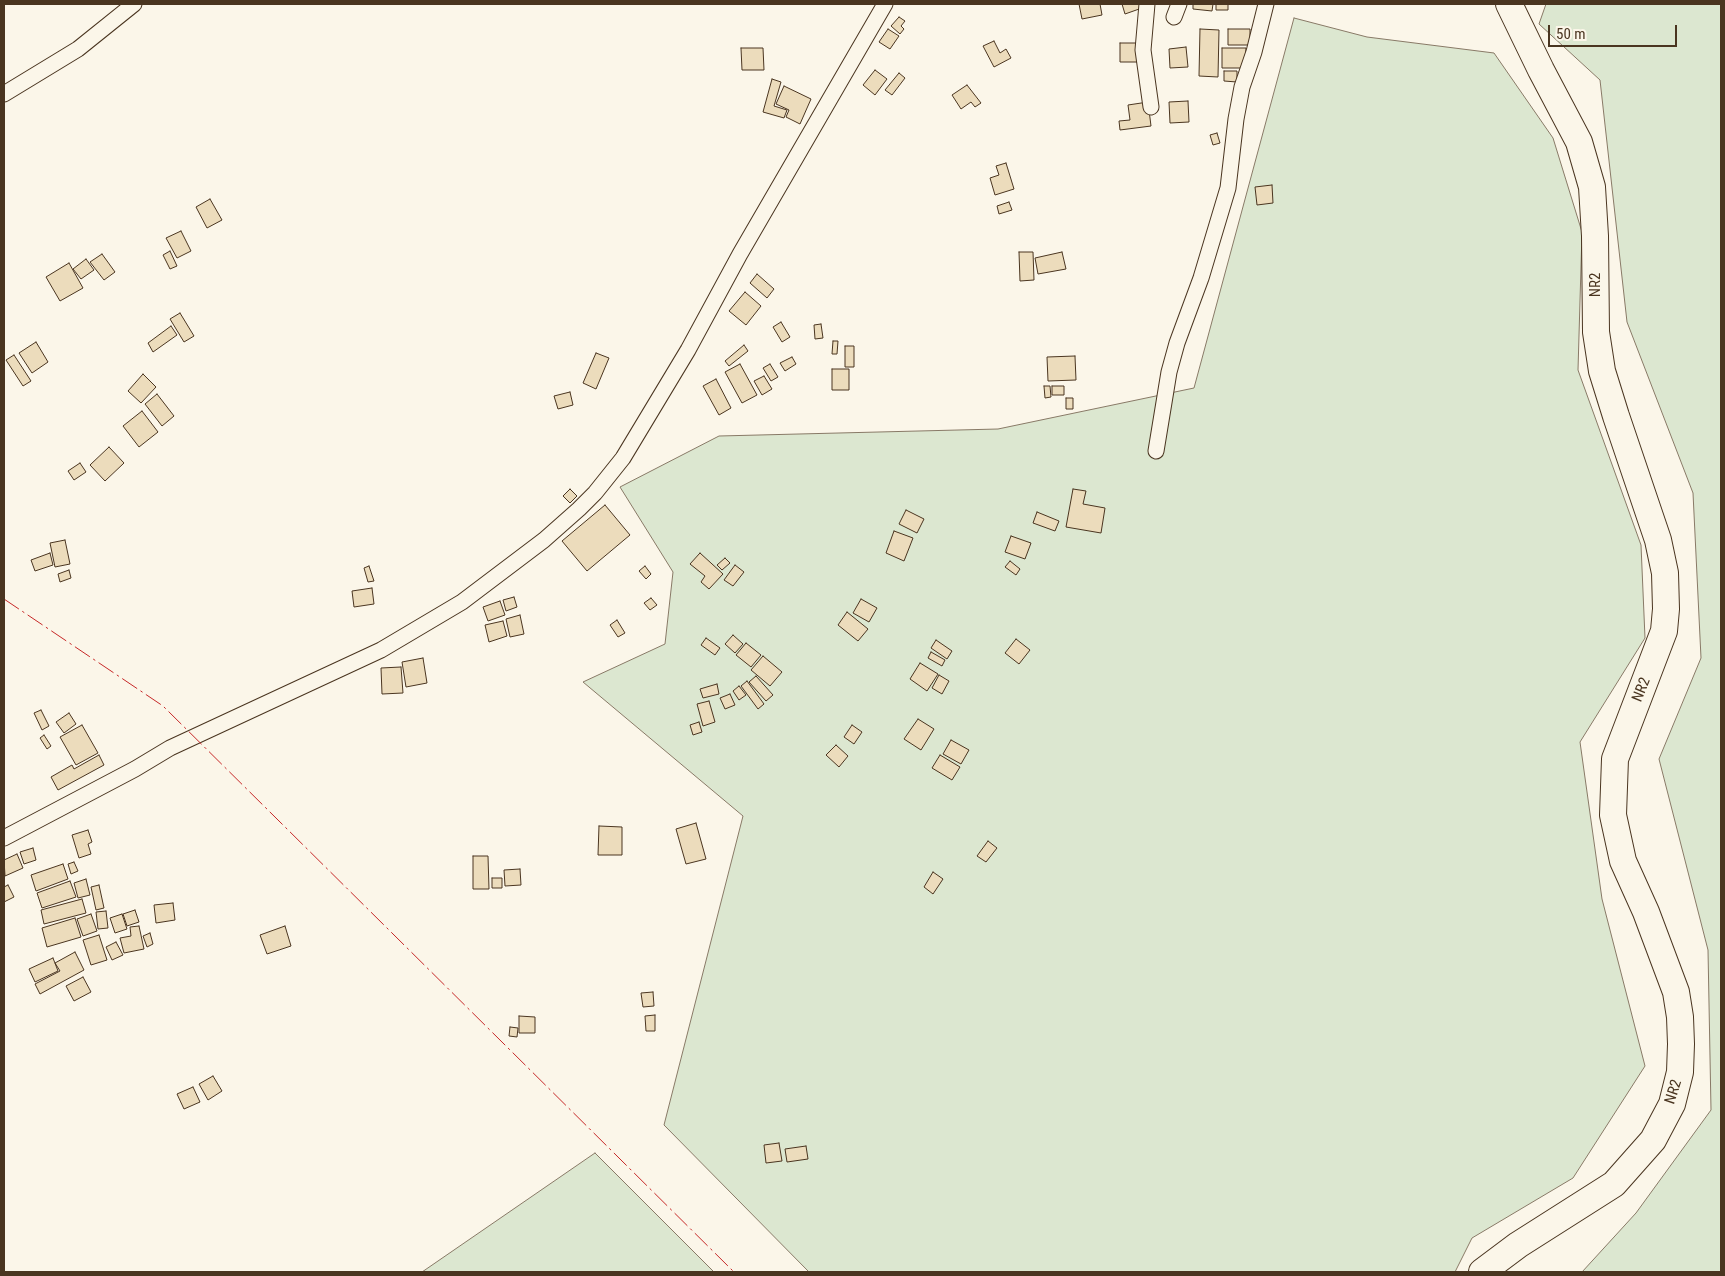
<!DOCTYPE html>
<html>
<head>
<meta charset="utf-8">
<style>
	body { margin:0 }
	#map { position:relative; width:1725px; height:1276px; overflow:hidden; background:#fbf6e9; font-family:"Roboto Condensed",sans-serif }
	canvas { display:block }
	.frame { position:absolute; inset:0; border:5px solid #4a3520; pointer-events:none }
	.scale { position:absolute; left:1548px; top:25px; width:129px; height:22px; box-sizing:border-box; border:2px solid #4a3520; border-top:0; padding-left:6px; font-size:15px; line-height:18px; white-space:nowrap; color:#4a3520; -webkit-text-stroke:4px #fbf6e9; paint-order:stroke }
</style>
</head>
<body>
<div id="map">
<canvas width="1725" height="1276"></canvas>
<div class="frame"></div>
<div class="scale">50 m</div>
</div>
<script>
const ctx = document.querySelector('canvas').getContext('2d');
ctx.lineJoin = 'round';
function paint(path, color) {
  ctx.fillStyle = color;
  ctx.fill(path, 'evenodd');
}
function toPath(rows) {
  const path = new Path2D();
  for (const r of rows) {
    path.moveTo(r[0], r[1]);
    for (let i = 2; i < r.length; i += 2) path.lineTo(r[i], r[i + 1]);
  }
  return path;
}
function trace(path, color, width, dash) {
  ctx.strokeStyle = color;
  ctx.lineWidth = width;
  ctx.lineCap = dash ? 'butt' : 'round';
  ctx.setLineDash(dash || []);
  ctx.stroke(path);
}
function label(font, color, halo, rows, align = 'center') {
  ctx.font = font + ' "Roboto Condensed",sans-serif';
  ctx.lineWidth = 4;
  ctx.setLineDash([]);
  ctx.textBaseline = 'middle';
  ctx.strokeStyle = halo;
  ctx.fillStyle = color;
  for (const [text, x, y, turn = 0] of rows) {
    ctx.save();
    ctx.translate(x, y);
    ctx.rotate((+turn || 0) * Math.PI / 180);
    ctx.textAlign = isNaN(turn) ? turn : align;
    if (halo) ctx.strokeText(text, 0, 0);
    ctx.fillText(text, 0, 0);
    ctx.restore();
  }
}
const green = toPath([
	[1546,4,1721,4,1721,1272,1582,1272,1636,1213,1711,1110,1708,950,1659,759,1701,658,1693,493,1627,322,1600,80,1539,24,1546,4],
	[1294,18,1367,37,1494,53,1553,138,1582,232,1578,370,1641,545,1645,638,1580,742,1602,899,1645,1066,1573,1178,1472,1238,1455,1272,809,1272,664,1125,743,816,583,682,665,644,673,572,620,487,719,436,998,429,1194,388,1294,18],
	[595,1153,714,1272,422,1272,595,1153]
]);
const building = toPath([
	[1079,4,1100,4,1102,15,1082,19,1079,4],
	[1122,4,1141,4,1142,8,1125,14,1122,4],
	[1193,4,1213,4,1212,11,1193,9,1193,4],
	[1216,4,1228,4,1228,10,1216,10,1216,4],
	[899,17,905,21,901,26,904,29,900,34,891,26,899,17],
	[888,29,899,36,890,49,879,42,888,29],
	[1200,29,1219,30,1218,77,1199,76,1200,29],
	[1228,29,1250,29,1250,45,1228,45,1228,29],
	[994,41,1000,53,1006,49,1011,58,994,67,983,46,994,41],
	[1120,43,1139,43,1139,62,1120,62,1120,43],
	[1186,47,1188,67,1170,68,1169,49,1186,47],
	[741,48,763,48,764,70,742,70,741,48],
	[1222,48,1246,48,1245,68,1222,68,1222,48],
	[875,70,887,79,875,95,863,85,875,70],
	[1224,71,1237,71,1237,82,1224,81,1224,71],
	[899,73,905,78,892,95,885,90,899,73],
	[772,79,781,82,774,106,787,110,784,118,763,112,772,79],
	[967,85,981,103,975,107,971,102,961,109,952,95,967,85],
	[784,86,811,99,800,124,786,117,789,110,776,104,784,86],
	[1188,101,1189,122,1170,123,1169,102,1188,101],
	[1148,102,1151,126,1120,130,1119,121,1130,120,1128,105,1148,102],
	[1217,133,1220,143,1213,145,1210,135,1217,133],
	[1006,163,1014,189,995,195,990,178,999,175,996,166,1006,163],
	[1272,185,1273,203,1257,205,1255,187,1272,185],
	[210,199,222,220,207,228,196,207,210,199],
	[1009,202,1012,210,999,214,997,206,1009,202],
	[181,231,191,251,177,258,166,238,181,231],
	[170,251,177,266,170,269,163,255,170,251],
	[1019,252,1033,252,1034,280,1020,281,1019,252],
	[1062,252,1066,269,1038,274,1035,258,1062,252],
	[102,254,115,272,104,280,90,262,102,254],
	[86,259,94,270,81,279,73,269,86,259],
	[69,263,83,288,60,301,46,277,69,263],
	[757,274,774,289,767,298,750,283,757,274],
	[745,292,761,306,746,325,729,311,745,292],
	[180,313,194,336,184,342,170,319,180,313],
	[781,322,790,337,782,342,773,327,781,322],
	[821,324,823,338,815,339,814,325,821,324],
	[171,326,177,335,153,352,148,343,171,326],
	[833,341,838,341,837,354,832,354,833,341],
	[36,342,48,362,32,373,19,353,36,342],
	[744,345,748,351,729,366,725,361,744,345],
	[845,346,854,346,854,367,845,367,845,346],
	[596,353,609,358,596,389,583,383,596,353],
	[14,355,31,381,23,386,6,360,14,355],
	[1075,356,1076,380,1048,381,1047,357,1075,356],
	[792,357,796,364,785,371,780,363,792,357],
	[740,364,757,395,742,403,725,372,740,364],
	[770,364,778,377,771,381,763,368,770,364],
	[832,369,849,369,849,390,832,390,832,369],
	[143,374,156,387,141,403,128,391,143,374],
	[764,376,772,389,762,395,754,381,764,376],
	[716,379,731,408,719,415,703,386,716,379],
	[1044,386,1050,386,1051,397,1045,398,1044,386],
	[1052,386,1064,386,1064,395,1052,395,1052,386],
	[570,392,573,405,558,409,554,396,570,392],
	[157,394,174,416,162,426,145,404,157,394],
	[1066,398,1073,398,1073,409,1066,409,1066,398],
	[142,411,158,432,139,447,123,426,142,411],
	[109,447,124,463,105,481,90,465,109,447],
	[80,463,86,472,74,480,68,471,80,463],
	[570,489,577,496,570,503,563,496,570,489],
	[1073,489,1086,491,1083,504,1105,508,1101,533,1066,527,1073,489],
	[605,505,630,535,587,571,562,541,605,505],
	[906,510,924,519,917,533,899,524,906,510],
	[1037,512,1059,521,1055,531,1033,523,1037,512],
	[894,531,913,538,904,561,886,553,894,531],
	[1011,536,1031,543,1025,559,1005,552,1011,536],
	[65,540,70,564,55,567,50,543,65,540],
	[50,553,53,565,35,571,31,560,50,553],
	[700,553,723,574,709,589,701,582,705,576,690,564,700,553],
	[725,558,730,563,722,570,717,565,725,558],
	[1010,561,1020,569,1016,575,1005,567,1010,561],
	[735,565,744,572,733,586,724,580,735,565],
	[369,566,374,581,368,582,364,568,369,566],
	[645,566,651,574,646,579,639,571,645,566],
	[69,570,71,578,60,582,58,574,69,570],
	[372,588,374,604,354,607,352,591,372,588],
	[514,597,517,607,506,611,503,600,514,597],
	[651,598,657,605,650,610,644,603,651,598],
	[861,599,877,608,869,622,853,613,861,599],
	[500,601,505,615,488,621,483,607,500,601],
	[847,612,868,629,858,641,838,625,847,612],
	[520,615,524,634,510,637,506,619,520,615],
	[617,620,625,633,618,637,610,625,617,620],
	[503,621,507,636,489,642,485,625,503,621],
	[733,635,743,644,735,653,725,644,733,635],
	[706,638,720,648,715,655,701,645,706,638],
	[1016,639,1030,650,1019,664,1005,653,1016,639],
	[936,640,952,651,947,659,931,648,936,640],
	[746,643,761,655,751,667,736,655,746,643],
	[931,652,945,660,942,666,928,658,931,652],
	[763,656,782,672,770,686,751,670,763,656],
	[423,658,427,683,406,687,402,662,423,658],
	[920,663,938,674,927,691,910,679,920,663],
	[401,667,403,693,382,694,381,668,401,667],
	[939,675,949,681,942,694,932,688,939,675],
	[756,676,773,695,766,701,749,682,756,676],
	[747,681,764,704,758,709,741,686,747,681],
	[717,684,719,694,703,698,700,689,717,684],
	[739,686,746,695,739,700,733,691,739,686],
	[730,694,735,705,725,709,720,698,730,694],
	[709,701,715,722,703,726,697,704,709,701],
	[41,710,49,726,42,730,34,713,41,710],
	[69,713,76,724,64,733,56,722,69,713],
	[918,719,934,729,921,750,904,739,918,719],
	[699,722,702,732,693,735,690,725,699,722],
	[82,725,98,753,76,765,60,737,82,725],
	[852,725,862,732,854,744,844,737,852,725],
	[44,735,51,746,47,749,40,738,44,735],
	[951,740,969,750,961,764,943,754,951,740],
	[836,745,848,756,839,767,826,755,836,745],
	[99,755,104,765,58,790,51,777,72,765,74,769,99,755],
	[940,755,960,767,952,780,932,768,940,755],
	[696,823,706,859,686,864,676,829,696,823],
	[599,826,622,827,622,855,598,855,599,826],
	[88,830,92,842,88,844,91,854,79,858,72,835,88,830],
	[988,841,997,848,986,862,977,856,988,841],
	[33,848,36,860,24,864,20,852,33,848],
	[17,854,23,868,5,876,4,860,17,854],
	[473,856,488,856,489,889,473,889,473,856],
	[74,862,78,871,71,874,68,864,74,862],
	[63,864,68,879,36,891,31,875,63,864],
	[520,869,521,885,505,886,504,870,520,869],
	[933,872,943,879,933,894,924,887,933,872],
	[492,878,502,878,502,888,492,888,492,878],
	[86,879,90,895,78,898,74,883,86,879],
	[70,881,76,897,42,908,37,893,70,881],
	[8,885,14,897,4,902,4,887,8,885],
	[99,885,104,908,96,910,91,887,99,885],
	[82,899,86,913,44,924,41,910,82,899],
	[173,903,175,920,156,923,154,905,173,903],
	[135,910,139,922,127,926,123,914,135,910],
	[106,911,108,928,98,929,96,912,106,911],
	[91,914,97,931,83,936,77,919,91,914],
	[122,914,127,929,115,933,110,918,122,914],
	[75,918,81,937,47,947,42,928,75,918],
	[139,926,144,949,124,953,120,938,131,936,130,927,139,926],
	[285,926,291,946,267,954,260,935,285,926],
	[150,933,153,944,147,947,143,936,150,933],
	[99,935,107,960,91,965,83,940,99,935],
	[116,942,123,955,112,960,106,947,116,942],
	[75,952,84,970,40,994,35,984,60,971,55,963,75,952],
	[53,958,58,971,35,982,29,969,53,958],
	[83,977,91,992,74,1001,66,986,83,977],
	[653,992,654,1006,643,1007,641,993,653,992],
	[655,1015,655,1031,646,1031,645,1016,655,1015],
	[519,1016,535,1017,535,1033,519,1033,519,1016],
	[510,1027,518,1028,517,1037,509,1036,510,1027],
	[213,1076,222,1091,208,1100,199,1084,213,1076],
	[193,1087,200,1102,184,1109,177,1094,193,1087],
	[779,1143,782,1161,766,1163,764,1145,779,1143],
	[806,1146,808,1159,787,1162,785,1149,806,1146]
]);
const minor = toPath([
	[1147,4,1143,50,1151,107],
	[1174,17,1179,4],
	[4,94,78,49,134,4],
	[1156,451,1169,372,1177,343,1201,278,1228,188,1236,119,1242,87,1254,52,1266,4],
	[4,838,135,769,170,748,381,650,462,602,544,540,579,509,595,493,623,458,688,350,740,254,885,4]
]);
const trunk = toPath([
	[1482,1272,1518,1245,1614,1184,1653,1140,1672,1104,1680,1072,1681,1044,1680,1017,1676,992,1646,912,1623,861,1613,815,1615,759,1664,631,1666,609,1665,573,1658,540,1616,416,1602,371,1596,332,1595,236,1592,187,1579,142,1541,70,1509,4]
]);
const power = toPath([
	[4,599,163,706,734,1272]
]);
const streetNames = [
	["NR2",1596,285,-90],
	["NR2",1642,690,-68],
	["NR2",1674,1092,-72]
];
paint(green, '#dce7d0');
trace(green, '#887966', 1);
paint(building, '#ecdcbc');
trace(building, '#4a3520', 1);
trace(minor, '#4a3520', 17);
trace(trunk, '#4a3520', 28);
trace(minor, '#fbf6e9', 15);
trace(trunk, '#fbf6e9', 26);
trace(power, '#c62828', 1, [18, 4, 2.5, 4]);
label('15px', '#4a3520', '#fbf6e9', streetNames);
</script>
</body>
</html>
